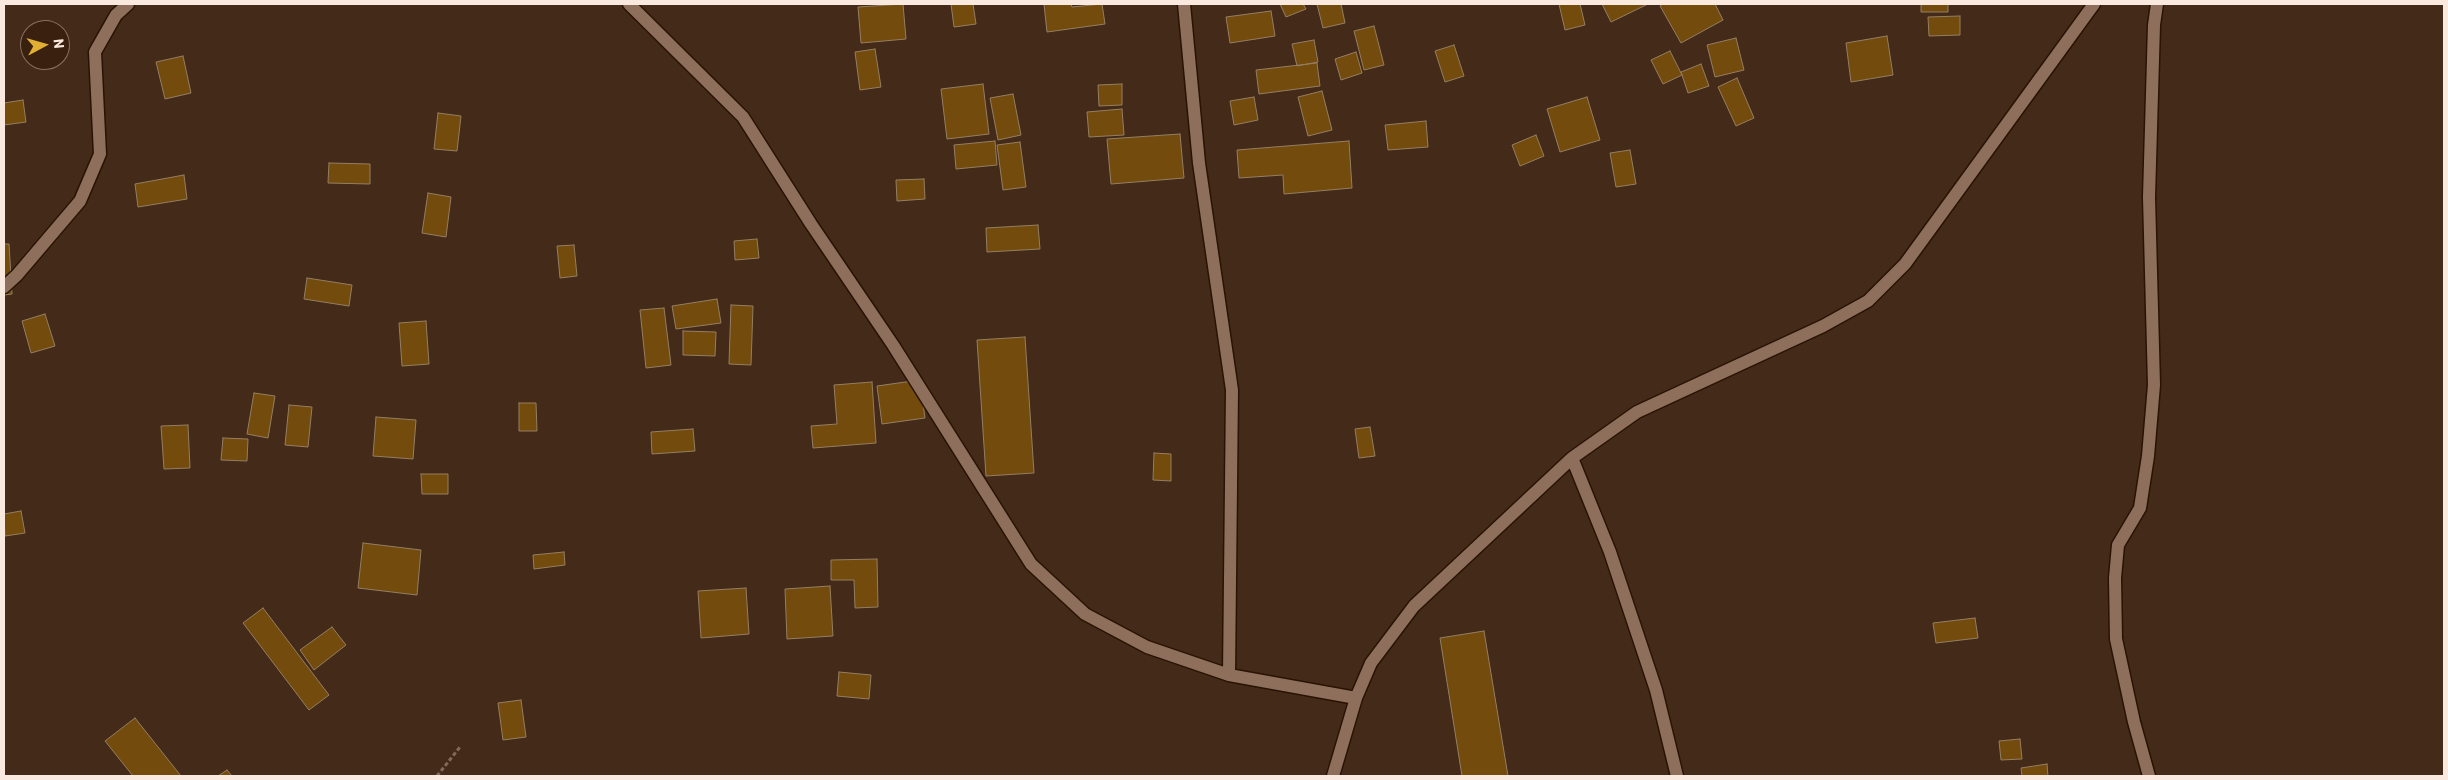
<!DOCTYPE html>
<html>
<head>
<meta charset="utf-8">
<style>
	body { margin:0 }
	#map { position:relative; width:2448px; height:780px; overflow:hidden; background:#442b19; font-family:Barlow,sans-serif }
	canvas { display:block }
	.frame { position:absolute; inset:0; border:5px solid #fae9de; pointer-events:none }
	.north { position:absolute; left:20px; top:20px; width:50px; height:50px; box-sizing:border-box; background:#3a210f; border:1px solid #877162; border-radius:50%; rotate:84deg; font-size:14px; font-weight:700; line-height:20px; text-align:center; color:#fae9de }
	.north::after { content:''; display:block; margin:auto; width:18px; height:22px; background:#e1af34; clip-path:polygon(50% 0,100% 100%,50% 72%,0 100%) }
</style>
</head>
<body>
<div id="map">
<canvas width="2448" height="780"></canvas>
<div class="frame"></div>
<div class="north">N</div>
</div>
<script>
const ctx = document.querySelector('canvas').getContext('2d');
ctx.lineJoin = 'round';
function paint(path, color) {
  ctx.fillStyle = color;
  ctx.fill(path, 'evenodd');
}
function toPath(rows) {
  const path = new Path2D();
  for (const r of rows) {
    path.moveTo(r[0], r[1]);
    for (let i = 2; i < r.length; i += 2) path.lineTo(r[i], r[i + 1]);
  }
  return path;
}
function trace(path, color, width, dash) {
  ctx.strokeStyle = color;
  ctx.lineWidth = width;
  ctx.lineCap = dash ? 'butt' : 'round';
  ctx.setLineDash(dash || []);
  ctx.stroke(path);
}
const building = toPath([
	[903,4,906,39,861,43,858,7,903,4],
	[951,4,973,4,976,24,954,27,951,4],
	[1044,4,1071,4,1072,7,1102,4,1105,24,1047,32,1044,4],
	[1280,4,1303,4,1306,9,1286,17,1280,4],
	[1317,4,1341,4,1345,23,1323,28,1317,4],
	[1559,4,1580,4,1585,25,1565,30,1559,4],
	[1602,4,1648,4,1611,22,1602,4],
	[1663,4,1715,4,1723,20,1681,43,1660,6,1663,4],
	[1921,4,1948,4,1948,12,1921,12,1921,4],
	[1271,11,1275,36,1230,43,1226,17,1271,11],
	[1960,16,1960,35,1929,36,1928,17,1960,16],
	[1374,26,1384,65,1364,70,1354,31,1374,26],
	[1887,36,1893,75,1851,82,1846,43,1887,36],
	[1736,38,1744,70,1715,77,1707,45,1736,38],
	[1314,40,1318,62,1297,66,1292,44,1314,40],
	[1454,45,1464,76,1445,82,1435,51,1454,45],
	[875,49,881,87,860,90,855,52,875,49],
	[1670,51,1682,75,1663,84,1651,60,1670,51],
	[1356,52,1362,73,1341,80,1335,59,1356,52],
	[183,56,191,93,165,99,156,62,183,56],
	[1317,63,1320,86,1259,94,1256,70,1317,63],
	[1701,64,1709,86,1688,93,1681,72,1701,64],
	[1737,78,1754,118,1736,126,1718,87,1737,78],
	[983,84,989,134,947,139,941,89,983,84],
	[1122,84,1122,105,1099,106,1098,85,1122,84],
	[1322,91,1332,130,1308,136,1298,97,1322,91],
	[1013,94,1021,135,998,140,990,98,1013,94],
	[1254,97,1258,120,1234,125,1230,101,1254,97],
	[1587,97,1600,140,1560,152,1547,109,1587,97],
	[23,100,26,122,4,125,4,103,23,100],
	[1122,109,1124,135,1089,137,1087,112,1122,109],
	[438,113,461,116,457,151,434,149,438,113],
	[1426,121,1428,147,1388,150,1385,125,1426,121],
	[1180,134,1184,178,1111,184,1107,139,1180,134],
	[1536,135,1544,156,1520,166,1512,145,1536,135],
	[995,141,997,165,956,169,954,145,995,141],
	[1349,141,1352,188,1284,194,1283,175,1239,178,1237,150,1349,141],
	[1020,142,1026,187,1003,190,997,145,1020,142],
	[1630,150,1636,184,1616,187,1610,153,1630,150],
	[329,163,370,164,370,184,328,183,329,163],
	[184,175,187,199,138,207,135,184,184,175],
	[924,179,925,199,897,201,896,180,924,179],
	[428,193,451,197,446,237,422,233,428,193],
	[1038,225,1040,249,987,252,986,228,1038,225],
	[757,239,759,258,735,260,734,241,757,239],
	[4,244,9,244,12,294,4,295,4,244],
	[574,245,577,276,560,278,557,246,574,245],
	[307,278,352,285,349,306,304,299,307,278],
	[717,299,721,323,676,329,672,306,717,299],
	[731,305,753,306,751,365,729,364,731,305],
	[664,308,671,365,646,368,640,310,664,308],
	[45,314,55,346,31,353,22,321,45,314],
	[426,321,429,364,402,366,399,323,426,321],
	[683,331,716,332,715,356,683,355,683,331],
	[1025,337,1034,473,986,476,977,340,1025,337],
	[920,380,925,418,882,424,877,386,920,380],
	[872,382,876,443,813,448,811,426,837,424,834,385,872,382],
	[254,393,275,396,268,438,247,434,254,393],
	[519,403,536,403,537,431,519,431,519,403],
	[289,405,312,407,308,447,285,445,289,405],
	[376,417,416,420,413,459,373,456,376,417],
	[188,425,190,468,164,469,161,426,188,425],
	[1370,427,1375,456,1359,458,1355,429,1370,427],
	[693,429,695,451,652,454,651,432,693,429],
	[223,438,248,439,247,461,221,460,223,438],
	[1154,453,1171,454,1171,481,1153,480,1154,453],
	[421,474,448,474,448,494,422,494,421,474],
	[21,511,25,533,5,536,4,514,21,511],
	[363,543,421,550,417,595,358,588,363,543],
	[564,552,565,565,534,569,533,555,564,552],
	[877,559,878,607,855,608,854,580,831,580,831,560,877,559],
	[830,586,833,636,787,639,785,589,830,586],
	[746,588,749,634,701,638,698,591,746,588],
	[263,608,329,695,309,710,243,623,263,608],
	[1975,618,1978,638,1936,643,1933,623,1975,618],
	[332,627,346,645,314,670,300,650,332,627],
	[1484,631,1508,776,1462,776,1440,638,1484,631],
	[839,672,871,675,869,699,837,696,839,672],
	[521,700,526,737,503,740,498,703,521,700],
	[135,718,181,776,133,776,105,741,135,718],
	[2020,739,2022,759,2001,760,1999,741,2020,739],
	[2047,764,2048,776,2022,776,2021,768,2047,764],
	[227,770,232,776,218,776,227,770]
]);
const path = toPath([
	[437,776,460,747]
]);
const street = toPath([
	[629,4,743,117,811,224,893,345,1031,564,1085,614,1147,647,1229,675,1356,698],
	[1184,4,1199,163,1232,390,1229,675],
	[4,287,17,275,80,201,100,154,95,52,116,15,128,4],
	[1572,458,1610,552,1656,690,1677,776],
	[1333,776,1356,698,1371,663,1414,606,1572,458,1637,412,1823,326,1868,301,1905,264,2094,4],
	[2149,776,2134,722,2116,639,2115,578,2118,545,2140,508,2148,456,2154,385,2149,197,2154,25,2157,4]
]);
paint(building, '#734b0c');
trace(building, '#957e63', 1);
trace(street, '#2a1303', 15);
trace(path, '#816a5b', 3, [4, 2.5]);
trace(street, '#8d6f5c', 12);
</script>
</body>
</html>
